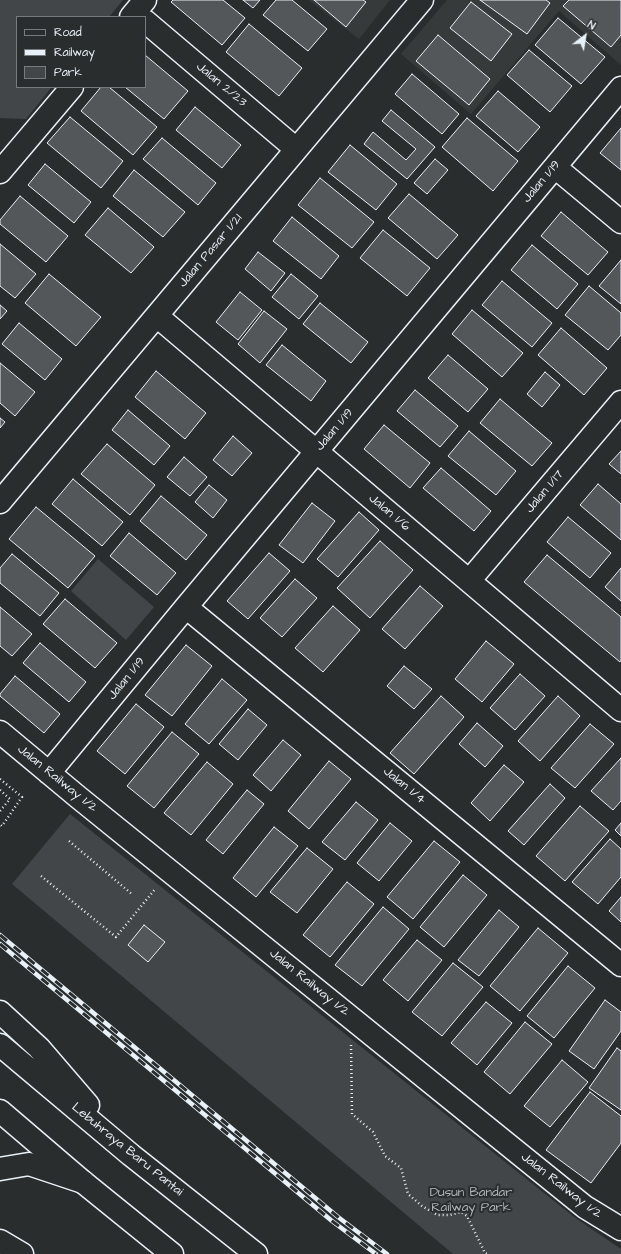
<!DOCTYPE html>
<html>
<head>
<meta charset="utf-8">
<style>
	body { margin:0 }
	#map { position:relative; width:621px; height:1254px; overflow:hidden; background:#2a2d2e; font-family:"Architects Daughter",sans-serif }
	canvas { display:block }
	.legend { position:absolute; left:16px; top:16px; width:130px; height:72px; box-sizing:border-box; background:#2a2d2e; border:1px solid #767b7f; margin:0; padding:5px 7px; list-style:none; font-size:12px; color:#e8f1f8 }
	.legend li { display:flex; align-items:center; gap:8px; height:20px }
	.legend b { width:20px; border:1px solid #767b7f }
	.north { position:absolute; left:565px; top:16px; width:40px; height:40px; -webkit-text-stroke:3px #2a2d2e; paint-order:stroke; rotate:31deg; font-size:11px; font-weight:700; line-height:16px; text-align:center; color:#e8f1f8 }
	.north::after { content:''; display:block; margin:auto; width:14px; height:18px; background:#e8f1f8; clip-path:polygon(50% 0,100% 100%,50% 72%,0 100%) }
</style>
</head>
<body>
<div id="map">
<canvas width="621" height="1254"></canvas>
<ul class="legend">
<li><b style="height:5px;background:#2a2d2e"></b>Road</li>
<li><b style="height:5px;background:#e8f1f8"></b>Railway</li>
<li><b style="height:11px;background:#424648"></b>Park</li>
</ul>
<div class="north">N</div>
</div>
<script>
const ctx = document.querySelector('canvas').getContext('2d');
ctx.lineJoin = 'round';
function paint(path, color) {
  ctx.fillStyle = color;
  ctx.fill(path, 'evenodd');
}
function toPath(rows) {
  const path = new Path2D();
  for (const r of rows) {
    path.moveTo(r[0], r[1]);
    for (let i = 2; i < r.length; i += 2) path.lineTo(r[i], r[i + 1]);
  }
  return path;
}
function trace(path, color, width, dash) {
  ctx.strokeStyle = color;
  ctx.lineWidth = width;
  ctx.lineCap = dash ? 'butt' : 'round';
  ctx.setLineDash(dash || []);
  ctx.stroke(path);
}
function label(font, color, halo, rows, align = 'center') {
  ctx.font = font + ' "Architects Daughter",sans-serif';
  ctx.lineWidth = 4;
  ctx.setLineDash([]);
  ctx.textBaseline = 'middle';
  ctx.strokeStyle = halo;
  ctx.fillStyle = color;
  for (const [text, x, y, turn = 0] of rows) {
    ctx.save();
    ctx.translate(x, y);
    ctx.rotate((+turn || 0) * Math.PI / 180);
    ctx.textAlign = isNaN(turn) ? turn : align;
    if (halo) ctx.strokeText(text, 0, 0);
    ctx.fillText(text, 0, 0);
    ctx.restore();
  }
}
const built = toPath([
	[309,0,390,0,359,39],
	[447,0,621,0,621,65,559,11,471,114,401,54]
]);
const green = toPath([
	[0,0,123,0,109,17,17,17,17,87,52,87,26,119,0,118],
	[98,559,154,607,126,640,71,591],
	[70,814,574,1217,621,1249,621,1254,453,1254,12,884]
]);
const building = toPath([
	[173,0,223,0,245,18,222,45,171,2,173,0],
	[243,0,260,0,253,8,243,0],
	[276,0,292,0,327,29,308,51,263,15,276,0],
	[314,0,363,0,366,2,346,27,314,0],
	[480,0,546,0,550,3,527,34,480,0],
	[569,0,621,0,621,35,611,47,563,6,569,0],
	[471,2,512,34,491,61,450,28,471,2],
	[558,18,605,57,581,84,535,45,558,18],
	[249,24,302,68,279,96,226,52,249,24],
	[438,35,490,79,469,105,416,61,438,35],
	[529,50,572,86,550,112,507,75,529,50],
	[145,55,188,91,164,119,125,87,145,87,145,55],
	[412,74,459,114,442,134,395,94,412,74],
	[101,87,109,87,157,127,133,155,81,111,101,87],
	[498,91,540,127,518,152,476,116,498,91],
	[195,107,241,145,222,168,176,130,195,107],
	[391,110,435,147,407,179,364,144,373,132,406,160,416,149,382,121,391,110],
	[70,117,123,161,101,188,47,143,70,117],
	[467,118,518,161,493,191,442,147,467,118],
	[621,128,621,170,600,153,621,128],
	[162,138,216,183,198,205,143,159,162,138],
	[350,145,397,184,376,210,328,172,350,145],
	[435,159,448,170,427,194,414,183,435,159],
	[45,164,91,202,74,223,28,185,45,164],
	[134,170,185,212,163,237,113,196,134,170],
	[320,178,374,222,352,248,298,205,320,178],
	[409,194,458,235,437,259,388,218,409,194],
	[20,196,68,236,46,262,0,224,0,220,20,196],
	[108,208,154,247,131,273,85,235,108,208],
	[561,212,608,252,588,275,541,236,561,212],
	[292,217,339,256,321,279,273,241,292,217],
	[383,230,430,268,407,296,360,258,383,230],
	[0,244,36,274,15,298,0,286,0,244],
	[532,245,578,284,557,309,511,270,532,245],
	[258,252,285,273,271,291,245,269,258,252],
	[621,260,621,304,599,286,621,260],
	[49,274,101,317,76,346,25,303,49,274],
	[291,274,318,296,299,319,272,297,291,274],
	[502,281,552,323,532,347,482,305,502,281],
	[589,286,621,313,621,335,608,350,565,315,589,286],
	[240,292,262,310,238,340,216,322,240,292],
	[320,303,368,342,351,363,303,324,320,303],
	[0,305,7,311,0,319,0,305],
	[472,310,523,353,502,377,452,334,472,310],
	[264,311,287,329,260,363,238,344,264,311],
	[19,323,62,359,45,380,2,344,19,323],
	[561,328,607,368,584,395,538,355,561,328],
	[282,345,326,381,311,401,266,365,282,345],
	[448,355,488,389,468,412,428,378,448,355],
	[0,363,35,392,15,416,0,403,0,363],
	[156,371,206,413,185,439,135,397,156,371],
	[545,372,560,385,542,407,527,394,545,372],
	[415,390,458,426,440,447,397,411,415,390],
	[500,399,552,443,532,466,480,423,500,399],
	[128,410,170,446,154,465,112,430,128,410],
	[0,418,5,422,0,428,0,418],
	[384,425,430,463,410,488,364,449,384,425],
	[469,431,516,471,496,495,448,456,469,431],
	[233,436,252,453,232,476,213,460,233,436],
	[107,444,155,485,130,515,81,474,107,444],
	[621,451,621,474,609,464,621,451],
	[184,457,207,477,190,496,167,477,184,457],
	[441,468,491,511,474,531,423,488,441,468],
	[73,479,123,522,102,546,52,504,73,479],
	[598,484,621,504,621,540,580,505,598,484],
	[209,485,227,500,213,518,195,502,209,485],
	[161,496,207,535,186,560,140,521,161,496],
	[312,503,335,521,303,563,279,545,312,503],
	[36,507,95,556,68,588,9,539,36,507],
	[359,512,379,530,338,577,317,559,359,512],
	[568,517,611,553,590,578,547,542,568,517],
	[129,533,176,573,157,595,110,556,129,533],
	[380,541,413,570,370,618,337,588,380,541],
	[269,553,290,571,248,619,227,601,269,553],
	[12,554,59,593,40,616,0,583,0,568,12,554],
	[547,555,621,617,621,660,620,662,524,582,547,555],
	[621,568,621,601,605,587,621,568],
	[295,579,317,598,282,637,260,618,295,579],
	[420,586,443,606,405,649,382,629,420,586],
	[65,599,117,643,95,668,43,624,65,599],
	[333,606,360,630,323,672,295,648,333,606],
	[0,607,32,634,12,656,0,646,0,607],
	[486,641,514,664,482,702,455,679,486,641],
	[40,643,86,682,69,702,23,663,40,643],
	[186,645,212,666,172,716,145,695,186,645],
	[404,666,432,689,414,709,387,686,404,666],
	[520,674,545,696,515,730,490,708,520,674],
	[15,676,60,714,44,733,0,696,0,694,15,676],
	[222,679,247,700,209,744,185,724,222,679],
	[441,696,464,717,414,774,390,753,441,696],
	[558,696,580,716,540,761,518,741,558,696],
	[136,704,164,727,125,774,97,751,136,704],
	[248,709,267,725,238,760,219,744,248,709],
	[477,723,503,746,485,767,459,744,477,723],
	[590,724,614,744,575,788,551,768,590,724],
	[172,732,199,754,154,808,127,786,172,732],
	[283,740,301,755,271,791,253,775,283,740],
	[621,758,621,801,613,810,591,791,621,758],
	[329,761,351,779,309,829,288,811,329,761],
	[207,762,233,784,191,835,164,813,207,762],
	[504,765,524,782,490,821,471,803,504,765],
	[550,784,565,798,524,845,508,831,550,784],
	[247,790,264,804,223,854,206,840,247,790],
	[356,802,378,820,345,860,322,842,356,802],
	[580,806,609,831,565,881,536,856,580,806],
	[390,823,412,841,379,881,357,863,390,823],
	[621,823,621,836,615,830,621,823],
	[274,827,298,846,256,897,233,878,274,827],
	[610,839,621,849,621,877,598,904,572,882,610,839],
	[434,841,460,862,413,919,387,897,434,841],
	[307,848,333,869,297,913,270,892,307,848],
	[463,875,487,895,444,947,420,927,463,875],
	[347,882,374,904,330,957,303,935,347,882],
	[621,897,621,922,609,911,621,897],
	[383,907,409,929,362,986,335,965,383,907],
	[499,910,519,927,479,976,458,960,499,910],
	[144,925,165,942,148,962,128,945,144,925],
	[538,928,568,953,520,1011,490,986,538,928],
	[417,940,442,960,408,1001,383,980,417,940],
	[453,963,483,987,442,1036,412,1012,453,963],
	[568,966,595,988,554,1038,527,1016,568,966],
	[605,1000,621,1012,621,1031,594,1069,569,1051,605,1000],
	[486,1002,512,1023,477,1065,451,1043,486,1002],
	[525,1022,552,1044,510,1094,484,1072,525,1022],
	[617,1048,621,1051,621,1110,589,1088,617,1048],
	[562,1060,588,1082,550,1127,524,1106,562,1060],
	[590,1092,621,1116,621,1143,591,1183,546,1150,590,1092]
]);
const path = toPath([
	[0,779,22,797,2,826,0,824],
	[0,790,10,799,0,811],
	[69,841,133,895],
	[41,876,116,937,156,888],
	[351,1045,352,1114,373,1132,385,1156,401,1168,408,1194,422,1206,437,1215,450,1215,461,1212,467,1216,485,1253,487,1254]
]);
const minor = toPath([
	[131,17,145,0],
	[145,21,296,149],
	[555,167,621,222],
	[0,172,72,87],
	[157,316,621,710],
	[0,502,422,0],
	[469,581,621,402],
	[186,607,621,965],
	[0,732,78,797,585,1207,621,1229],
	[49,773,186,607,621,88],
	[0,1241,22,1254]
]);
const major = toPath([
	[0,1169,29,1164,83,1182]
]);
const highway = toPath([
	[0,1012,39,1048,88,1105],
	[0,1045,131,1155,256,1254],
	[0,1111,83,1182,172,1254]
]);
const rail = toPath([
	[0,935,338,1217,387,1254],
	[0,944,332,1221,376,1254]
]);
const streetNames = [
	["Jalan 2/23",221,85,40],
	["Jalan 1/19",542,182,-50],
	["Jalan Pasar 1/21",211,251,-50],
	["Jalan 1/19",335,430,-50],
	["Jalan 1/17",545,492,-50],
	["Jalan 1/6",389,513,40],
	["Jalan 1/19",127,679,-51],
	["Jalan Railway 1/2",57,779,39],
	["Jalan 1/4",404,786,39],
	["Jalan Railway 1/2",309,983,39],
	["Lebuhraya Baru Pantai",127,1150,39],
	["Jalan Railway 1/2",561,1186,38]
];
const parkNames = [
	["Dusun Bandar",471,1193],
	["Railway Park",471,1208]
];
paint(built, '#363a3b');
paint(green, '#424648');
paint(building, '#535759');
trace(building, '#e8f1f8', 1);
trace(minor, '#e8f1f8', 25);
trace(major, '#e8f1f8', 25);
trace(highway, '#e8f1f8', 25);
trace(path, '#e8f1f8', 2.5, [1, 3]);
trace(minor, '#2a2d2e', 22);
trace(major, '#2a2d2e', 22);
trace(highway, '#2a2d2e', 22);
trace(rail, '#e8f1f8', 4.5);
trace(rail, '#2a2d2e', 3, [9]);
label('13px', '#e8f1f8', '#2a2d2e', streetNames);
label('13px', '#aeb5ba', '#2a2d2e', parkNames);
</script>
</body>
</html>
